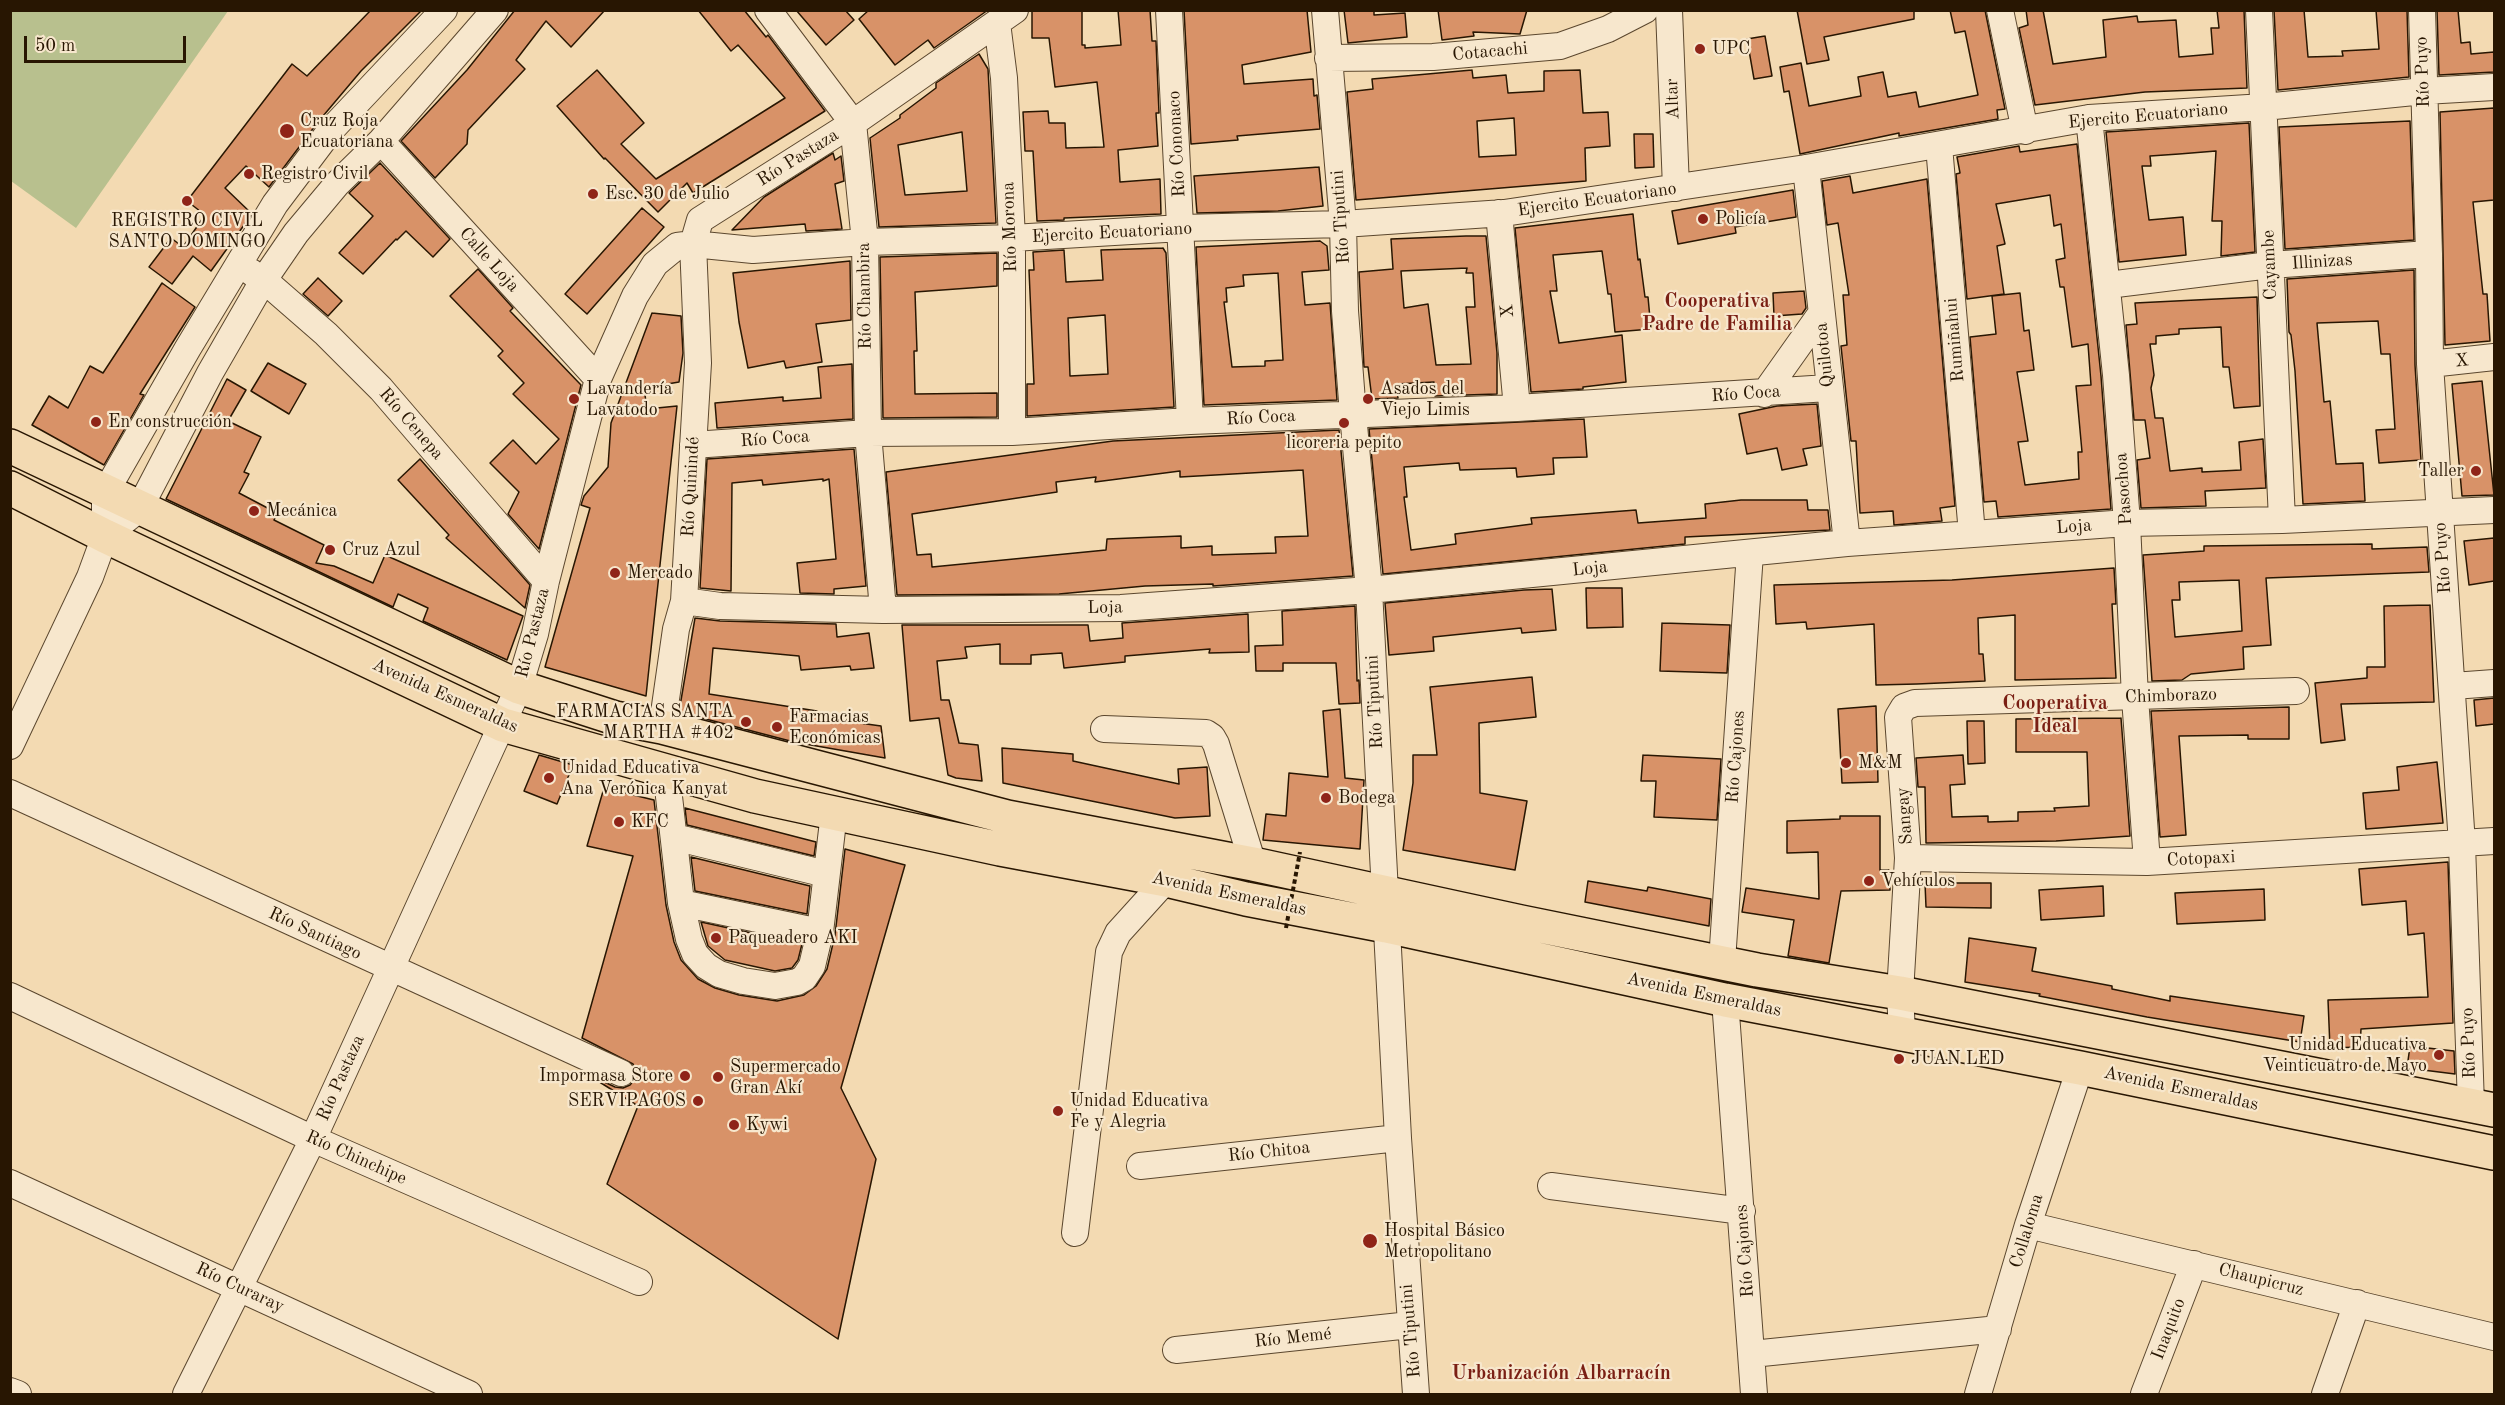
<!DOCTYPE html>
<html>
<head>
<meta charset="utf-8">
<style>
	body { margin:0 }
	#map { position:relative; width:2505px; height:1405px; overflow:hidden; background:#f3dab2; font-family:"Old Standard TT",serif }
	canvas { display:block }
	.frame { position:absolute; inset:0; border:12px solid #281602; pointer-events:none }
	.scale { position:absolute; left:24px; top:36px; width:162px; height:27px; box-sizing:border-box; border:3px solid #281602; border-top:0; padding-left:8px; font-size:18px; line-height:21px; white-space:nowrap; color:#281602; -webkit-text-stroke:4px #f7e7cd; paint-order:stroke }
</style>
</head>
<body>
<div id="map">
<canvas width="2505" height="1405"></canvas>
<div class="frame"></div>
<div class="scale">50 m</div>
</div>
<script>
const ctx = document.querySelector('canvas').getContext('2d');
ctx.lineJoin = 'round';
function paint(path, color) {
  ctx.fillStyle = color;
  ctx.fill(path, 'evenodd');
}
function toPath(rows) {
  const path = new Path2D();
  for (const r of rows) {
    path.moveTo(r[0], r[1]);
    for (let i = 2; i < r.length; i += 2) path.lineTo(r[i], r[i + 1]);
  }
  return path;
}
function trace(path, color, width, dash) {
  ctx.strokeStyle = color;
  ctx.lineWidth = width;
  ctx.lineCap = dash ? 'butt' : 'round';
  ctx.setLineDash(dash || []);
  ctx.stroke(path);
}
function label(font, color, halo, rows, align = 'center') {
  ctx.font = font + ' "Old Standard TT",serif';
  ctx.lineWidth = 4.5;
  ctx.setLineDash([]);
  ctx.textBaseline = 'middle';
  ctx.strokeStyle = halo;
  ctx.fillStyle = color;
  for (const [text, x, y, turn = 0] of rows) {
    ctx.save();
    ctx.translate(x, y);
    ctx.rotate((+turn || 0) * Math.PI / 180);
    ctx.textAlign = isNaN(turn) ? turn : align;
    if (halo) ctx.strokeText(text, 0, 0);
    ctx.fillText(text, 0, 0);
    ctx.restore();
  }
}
const green = toPath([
	[11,10,228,11,76,228,11,181]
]);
const building = toPath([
	[371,10,422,10,361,71,318,122,269,187,246,166,225,188,252,214,211,271,193,256,172,284,149,267,171,238,183,247,205,215,187,201,292,64,307,76,371,10],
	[515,10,605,10,571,47,546,21,516,60,525,69,468,130,467,144,435,178,401,141,467,70,515,10],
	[698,10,744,10,766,37,768,35,825,111,693,193,687,183,658,212,605,158,604,159,557,106,597,70,644,123,621,144,656,179,785,98,738,45,731,51,698,10],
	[796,10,845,10,854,20,826,45,796,10],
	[869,10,988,10,934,48,928,40,895,65,859,19,869,10],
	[1032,10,1082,10,1082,45,1085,45,1085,48,1121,45,1118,10,1150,10,1152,41,1156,41,1159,113,1156,113,1158,146,1118,150,1120,182,1160,179,1161,214,1064,218,1064,220,1037,221,1033,151,1025,151,1023,112,1048,111,1049,123,1065,123,1066,148,1104,147,1097,82,1055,87,1049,38,1032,38,1032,10],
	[1184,10,1307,10,1311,52,1242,65,1244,84,1313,79,1314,96,1317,95,1320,129,1237,136,1238,140,1191,144,1184,10],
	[1344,10,1374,10,1374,15,1405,13,1407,37,1348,43,1344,10],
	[1438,10,1527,10,1520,34,1473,32,1474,36,1442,40,1438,10],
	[1797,10,1914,10,1914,19,1824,37,1829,60,1807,64,1797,10],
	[1950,10,1985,10,2005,109,1997,110,1998,119,1899,136,1899,133,1800,154,1789,91,1784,92,1780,67,1801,63,1809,106,1861,96,1858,77,1883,72,1888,97,1916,92,1919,107,1978,95,1965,31,1955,33,1950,10],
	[2026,10,2043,10,2053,64,2106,57,2103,20,2137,16,2138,22,2176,20,2179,57,2213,54,2211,28,2219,28,2217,10,2244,10,2247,88,2145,92,2035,105,2019,28,2028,25,2026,10],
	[2274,10,2304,10,2308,57,2343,56,2342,51,2379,49,2376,10,2407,10,2409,77,2278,90,2274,10],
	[2437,10,2458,10,2461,43,2470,42,2471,54,2494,52,2494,72,2439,75,2437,10],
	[1765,36,1772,76,1754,79,1747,39,1765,36],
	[979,54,988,69,996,223,879,227,870,138,900,118,900,115,936,88,936,83,979,54],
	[962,132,967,191,905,195,898,145,962,132],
	[1472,70,1473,78,1506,75,1508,93,1544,91,1544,71,1580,70,1583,113,1608,112,1610,146,1585,148,1586,181,1356,200,1347,92,1373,89,1372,79,1472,70],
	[1514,118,1516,155,1479,157,1477,121,1514,118],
	[2494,108,2494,200,2473,202,2483,294,2487,294,2490,341,2445,345,2440,112,2494,108],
	[2410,121,2414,240,2285,249,2279,127,2410,121],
	[2249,123,2255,252,2221,256,2222,221,2212,221,2216,151,2179,154,2150,156,2151,166,2142,166,2149,220,2183,217,2186,255,2119,262,2106,132,2249,123],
	[1634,134,1653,134,1654,167,1635,168,1634,134],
	[2077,144,2101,376,2111,509,1998,517,1996,501,1984,502,1970,337,1996,334,1992,296,2020,293,2024,331,2029,330,2034,370,2017,372,2028,441,2018,442,2025,485,2079,479,2078,452,2082,452,2076,386,2091,385,2088,344,2072,347,2064,287,2060,287,2056,260,2065,258,2061,224,2054,226,2050,195,1996,204,2005,244,1997,246,2004,294,1967,299,1956,174,1960,173,1957,157,2019,146,2020,152,2077,144],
	[833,153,835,160,841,156,844,181,835,184,842,229,806,231,805,224,732,230,764,197,833,153],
	[380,163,450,239,433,257,406,231,397,240,396,239,363,274,339,253,373,216,349,193,380,163],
	[1319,167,1323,206,1278,211,1197,213,1194,176,1319,167],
	[1850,176,1853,193,1927,179,1955,506,1940,508,1942,521,1894,525,1893,511,1860,513,1856,441,1851,441,1841,346,1847,345,1843,295,1849,295,1838,223,1827,225,1822,181,1850,176],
	[1793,190,1796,217,1735,227,1736,233,1678,244,1672,211,1793,190],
	[642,208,664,227,587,314,565,294,642,208],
	[1633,214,1638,260,1640,259,1645,297,1648,297,1651,329,1615,332,1611,294,1608,294,1602,251,1553,255,1557,291,1550,291,1559,343,1622,335,1626,382,1583,387,1583,389,1531,392,1515,228,1633,214],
	[1466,236,1486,236,1497,353,1497,394,1435,396,1434,382,1396,384,1398,398,1372,399,1368,367,1364,367,1359,272,1393,269,1391,239,1466,236],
	[1467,268,1466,273,1473,273,1475,307,1466,307,1471,364,1436,365,1428,304,1404,308,1401,271,1467,268],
	[1320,241,1327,246,1329,270,1302,272,1305,305,1330,303,1337,400,1204,405,1196,247,1320,241],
	[1278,273,1283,360,1265,361,1265,366,1232,367,1224,302,1227,302,1226,288,1244,286,1243,275,1278,273],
	[1163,248,1166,253,1174,407,1027,416,1027,384,1034,384,1029,270,1034,270,1033,252,1064,250,1066,282,1103,280,1101,250,1163,248],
	[1105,315,1108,374,1070,376,1068,318,1105,315],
	[997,253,997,286,915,292,917,351,914,351,915,394,997,393,997,417,883,418,880,257,997,253],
	[850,261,851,320,816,324,822,362,786,368,784,361,748,368,739,322,733,273,850,261],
	[478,269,513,308,510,311,581,385,539,549,508,514,519,492,490,463,513,440,536,464,559,439,513,394,524,383,498,356,503,351,450,296,478,269],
	[2414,270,2415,365,2421,460,2379,463,2376,430,2395,429,2390,354,2381,354,2378,321,2317,323,2324,402,2330,401,2336,464,2363,463,2365,501,2303,504,2295,371,2291,335,2289,332,2287,279,2414,270],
	[318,278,342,301,328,316,303,294,318,278],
	[162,283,195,307,140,394,144,395,104,465,32,425,49,396,68,408,90,366,103,373,162,283],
	[1804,291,1806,308,1802,314,1774,316,1773,293,1804,291],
	[2257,297,2260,406,2234,408,2229,367,2223,367,2221,327,2179,329,2179,334,2156,336,2156,344,2150,344,2154,375,2151,388,2155,418,2163,418,2170,471,2202,468,2202,472,2241,470,2239,442,2263,439,2266,488,2205,491,2206,506,2141,508,2137,460,2150,458,2145,420,2134,420,2126,325,2137,324,2135,303,2257,297],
	[652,313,681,316,683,353,679,382,644,388,647,409,677,406,646,696,545,667,590,508,581,505,584,496,608,467,611,423,652,313],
	[268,363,306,384,289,414,251,391,268,363],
	[852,364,853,419,717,428,715,403,783,397,783,401,821,398,818,367,852,364],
	[227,379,246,390,228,421,261,437,244,472,249,474,239,493,277,513,274,520,324,545,316,563,334,566,373,583,385,555,523,616,507,660,423,621,428,608,398,594,393,607,166,499,227,379],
	[2482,381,2494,495,2462,496,2452,384,2482,381],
	[1817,404,1821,446,1803,449,1807,465,1782,470,1777,448,1747,454,1739,414,1777,406,1817,404],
	[1584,419,1587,457,1553,458,1554,474,1517,477,1516,468,1460,470,1459,463,1404,467,1407,497,1404,497,1411,550,1456,544,1455,534,1532,524,1531,518,1636,510,1638,523,1706,518,1705,504,1741,500,1807,500,1808,510,1828,510,1830,530,1685,537,1685,544,1383,574,1369,429,1584,419],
	[1339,430,1353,576,1213,586,1213,584,1145,586,1059,594,897,595,886,472,1113,441,1339,430],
	[1303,470,1308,536,1275,537,1276,553,1212,555,1212,546,1181,548,1181,536,1107,539,1106,550,932,567,931,554,917,555,912,514,1057,492,1056,482,1096,477,1095,482,1180,471,1180,477,1303,470],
	[854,449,866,586,834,589,834,594,800,593,797,563,836,559,829,479,823,481,823,479,763,485,762,480,732,483,731,591,700,588,707,459,854,449],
	[420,459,530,585,525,608,446,538,449,535,398,480,420,459],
	[2494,538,2494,581,2469,585,2464,541,2494,538],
	[2372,544,2372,549,2427,547,2429,572,2266,578,2271,645,2243,647,2244,669,2191,674,2182,680,2152,681,2143,555,2204,551,2204,546,2372,544],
	[2239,580,2242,631,2175,637,2172,600,2180,600,2179,582,2239,580],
	[2114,568,2116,604,2112,604,2116,678,2015,680,2015,615,1978,618,1979,654,1983,654,1985,681,1917,684,1876,685,1874,624,1807,629,1806,622,1776,624,1774,585,1952,580,2114,568],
	[1586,588,1622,588,1623,627,1587,628,1586,588],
	[1552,589,1556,630,1522,633,1521,628,1433,637,1434,651,1389,655,1385,603,1524,590,1552,589],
	[2430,605,2434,702,2341,704,2345,740,2321,743,2315,683,2367,678,2367,667,2385,667,2384,606,2430,605],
	[1355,606,1357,681,1359,680,1360,703,1339,704,1336,663,1283,663,1283,671,1256,671,1255,646,1283,645,1282,611,1355,606],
	[1248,614,1249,652,1209,653,1210,649,1125,656,1125,662,1064,668,1062,653,1031,655,1031,664,1000,664,1000,644,965,647,967,658,937,661,941,700,949,700,959,743,978,745,982,781,956,778,948,775,939,718,910,721,902,625,1088,625,1090,641,1123,638,1122,623,1248,614],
	[695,618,720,621,836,624,837,637,869,633,874,668,851,670,850,666,801,670,799,656,713,648,709,694,817,711,816,717,881,726,885,758,794,742,679,712,695,618],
	[1662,623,1730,625,1727,673,1660,671,1662,623],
	[1532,677,1536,717,1479,723,1480,793,1527,801,1515,870,1403,850,1413,783,1413,755,1437,755,1430,687,1532,677],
	[2494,698,2494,724,2476,726,2474,700,2494,698],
	[1876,706,1878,782,1842,783,1838,709,1876,706],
	[2289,707,2289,739,2248,739,2248,735,2179,736,2186,835,2160,837,2151,711,2289,707],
	[1340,709,1345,778,1364,780,1360,849,1263,840,1266,814,1286,816,1289,773,1328,777,1323,711,1340,709],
	[2121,718,2130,836,2056,841,1926,843,1925,787,1918,787,1916,758,1963,755,1965,784,1950,785,1952,817,1988,816,1988,822,2018,821,2018,812,2055,811,2054,808,2089,806,2087,752,2016,752,2016,719,2121,718],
	[1967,721,1984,721,1985,763,1968,764,1967,721],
	[1002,748,1073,754,1073,761,1179,784,1178,769,1207,767,1210,816,1175,818,1003,783,1002,748],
	[539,755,573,765,557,804,524,791,539,755],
	[1643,755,1721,759,1717,820,1654,817,1656,781,1641,781,1643,755],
	[2437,762,2443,823,2366,829,2363,793,2399,790,2397,767,2437,762],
	[604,788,654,800,666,905,674,942,681,960,698,979,715,988,739,995,777,1001,804,995,816,986,827,969,835,935,845,849,905,865,841,1088,876,1159,838,1339,607,1184,638,1106,585,1073,615,1087,623,1088,630,1085,635,1079,636,1071,633,1064,582,1038,633,856,587,846,604,788],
	[685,808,816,842,814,856,687,825,685,808],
	[1840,816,1880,816,1880,870,1889,870,1890,890,1841,891,1829,963,1788,956,1794,920,1742,912,1746,888,1819,899,1818,852,1787,853,1787,821,1840,819,1840,816],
	[691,857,810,886,807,914,695,891,691,857],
	[2448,862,2453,1023,2361,1029,2360,1047,2330,1048,2328,1000,2428,997,2424,933,2408,935,2406,901,2362,905,2359,869,2448,862],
	[1588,881,1647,891,1648,887,1711,899,1709,926,1585,902,1588,881],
	[1925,883,1991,883,1991,908,1926,907,1925,883],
	[2103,886,2104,916,2041,920,2039,890,2103,886],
	[2264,889,2265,920,2177,924,2175,893,2264,889],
	[701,922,802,944,798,960,792,968,775,971,725,960,708,946,701,922],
	[1969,938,2036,948,2032,971,2112,986,2112,989,2170,1001,2170,996,2304,1016,2300,1042,2147,1017,2039,996,2040,994,1965,982,1969,938],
	[2410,1046,2454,1051,2455,1074,2407,1068,2410,1046]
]);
const minor = toPath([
	[768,10,853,123,865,242,868,433,883,610],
	[1169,10,1190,421],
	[1325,10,1343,224,1345,311,1353,414,1369,590,1398,1138,1416,1394],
	[1669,10,1676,188],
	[2000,10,2025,131],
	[2259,10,2282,520],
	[2422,10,2429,254,2430,364,2462,844,2471,1105],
	[997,23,1004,78,1012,238,1012,432],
	[1328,58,1433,57,1560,46,1608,29,1645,10],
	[2089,118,2116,375,2127,523,2135,698,2147,862],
	[381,141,598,379],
	[1939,146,1972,534],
	[1806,168,1847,543],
	[1499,213,1517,408],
	[251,272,272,287,326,334,381,389,546,581],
	[2108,285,2270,265,2429,254],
	[2430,364,2494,357],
	[1764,394,1820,315],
	[693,445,868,433,1012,432,1190,421,1517,408,1828,388],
	[105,536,139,509,210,373,263,281,296,233,337,184,381,141,495,10],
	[684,601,720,606,883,610,1121,608,1369,590,1847,543,2127,523,2282,520,2494,510],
	[2453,686,2494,683],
	[662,727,676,629,684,601,698,363,693,244,753,250,865,242,1012,238,1182,228,1343,224,1504,213,1806,168,2089,118,2264,107,2424,91,2494,87],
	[1104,729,1206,733,1212,737,1216,744,1253,864],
	[10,746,90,577,105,536,105,493,188,348,275,204,330,131,444,10],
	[666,770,681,903,689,939,695,954,706,966,719,974,743,981,775,986,797,982,804,978,812,966,820,932,834,813],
	[10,793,621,1073],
	[674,837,826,874],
	[1908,858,2147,862,2494,841],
	[681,903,820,932],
	[1722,961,1750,553],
	[10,996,313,1139,639,1282],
	[1725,1000,1754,1394],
	[1902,1033,1900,993,1908,858,1898,717,1904,707,1915,703,2296,691],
	[1140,1166,1398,1138],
	[10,1183,469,1394],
	[1551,1186,1742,1211],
	[2028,1225,2494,1337],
	[1075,1233,1109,952,1118,933,1166,880],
	[1176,1350,1410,1325],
	[1752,1354,1998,1329],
	[10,1391,18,1394],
	[186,1394,313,1139,519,687,535,634,546,581,598,379,635,296,655,264,677,246,693,244,700,220,853,123,1015,10],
	[1978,1394,2028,1225,2080,1068],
	[2144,1394,2194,1264],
	[2325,1394,2357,1303]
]);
const major = toPath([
	[10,446,519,687,615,718,662,727,1007,817,1253,864,1521,922,1757,970,1900,993,2494,1110],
	[10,488,105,536,503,725,755,796,1000,849,1166,880,1246,899,1386,926,1725,1000,2080,1068,2494,1153]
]);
const pathBridge = toPath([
	[1286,928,1300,852]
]);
const markers = [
	[1700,49,6,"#8f2418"],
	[287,131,8,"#8f2418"],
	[249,174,6,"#8f2418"],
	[593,194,6,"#8f2418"],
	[187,201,6,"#8f2418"],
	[1703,219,6,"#8f2418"],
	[574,399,6,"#8f2418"],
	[1368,399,6,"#8f2418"],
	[96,422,6,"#8f2418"],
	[1344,423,6,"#8f2418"],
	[2476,471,6,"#8f2418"],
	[254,511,6,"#8f2418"],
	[330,550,6,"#8f2418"],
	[615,573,6,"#8f2418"],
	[746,722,6,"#8f2418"],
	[777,727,6,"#8f2418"],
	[1846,763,6,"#8f2418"],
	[549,778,6,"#8f2418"],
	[1326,798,6,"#8f2418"],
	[619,822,6,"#8f2418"],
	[1869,881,6,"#8f2418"],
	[716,938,6,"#8f2418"],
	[2439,1055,6,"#8f2418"],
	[1899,1059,6,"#8f2418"],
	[685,1076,6,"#8f2418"],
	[718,1077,6,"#8f2418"],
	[698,1101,6,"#8f2418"],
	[1058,1111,6,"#8f2418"],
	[734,1125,6,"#8f2418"],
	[1370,1241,8,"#8f2418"]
];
const poiNames = [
	["UPC",1712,49],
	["Cruz Roja",300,121],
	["Ecuatoriana",300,142],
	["Registro Civil",261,174],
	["Esc. 30 de Julio",605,194],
	["Policía",1715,219],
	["REGISTRO CIVIL",187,221,"center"],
	["SANTO DOMINGO",187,242,"center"],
	["Lavandería",586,389],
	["Lavatodo",586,410],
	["Asados del",1380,389],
	["Viejo Limis",1380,410],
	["En construcción",108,422],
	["licoreria pepito",1344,443,"center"],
	["Taller",2464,471,"right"],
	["Mecánica",266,511],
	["Cruz Azul",342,550],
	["Mercado",627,573],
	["FARMACIAS SANTA",734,712,"right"],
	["MARTHA #402",734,733,"right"],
	["Farmacias",789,717],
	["Económicas",789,738],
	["M&M",1858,763],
	["Unidad Educativa",561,768],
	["Ana Verónica Kanyat",561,789],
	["Bodega",1338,798],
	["KFC",631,822],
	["Vehículos",1881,881],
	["Paqueadero AKI",728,938],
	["Unidad Educativa",2427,1045,"right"],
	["Veinticuatro de Mayo",2427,1066,"right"],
	["JUAN LED",1911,1059],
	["Supermercado",730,1067],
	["Gran Akí",730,1088],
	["Impormasa Store",673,1076,"right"],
	["SERVIPAGOS",686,1101,"right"],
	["Unidad Educativa",1070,1101],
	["Fe y Alegria",1070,1122],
	["Kywi",746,1125],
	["Hospital Básico",1384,1231],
	["Metropolitano",1384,1252]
];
const streetNames = [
	["Cotacachi",1490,52,-5],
	["Río Puyo",2423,72,-92],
	["Altar",1673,99,-92],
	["Ejercito Ecuatoriano",2148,116,-5],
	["Río Cononaco",1177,144,-93],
	["Río Pastaza",798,158,-32],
	["Ejercito Ecuatoriano",1597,200,-8],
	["Río Tiputini",1341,217,-94],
	["Río Morona",1010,227,-92],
	["Ejercito Ecuatoriano",1112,233,-3],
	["Calle Loja",489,260,48],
	["Illinizas",2322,262,-4],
	["Cayambe",2270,265,-92],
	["Río Chambira",865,296,-91],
	["X",1508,311,-95],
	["Rumiñahui",1955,340,-95],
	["Quilotoa",1825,355,-96],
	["X",2462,361,-6],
	["Río Coca",1746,394,-4],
	["Río Coca",1261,418,-3],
	["Río Cenepa",411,424,49],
	["Río Coca",775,439,-4],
	["Río Quinindé",691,487,-87],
	["Pasochoa",2124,489,-94],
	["Loja",2074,527,-4],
	["Río Puyo",2443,558,-94],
	["Loja",1590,569,-6],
	["Loja",1105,608,-1],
	["Río Pastaza",533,633,-76],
	["Avenida Esmeraldas",445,696,24],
	["Chimborazo",2171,696,-2],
	["Río Tiputini",1375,702,-93],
	["Río Cajones",1736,757,-86],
	["Sangay",1905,816,-94],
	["Cotopaxi",2201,859,-3],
	["Avenida Esmeraldas",1229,894,12],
	["Río Santiago",315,934,25],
	["Avenida Esmeraldas",1704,995,12],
	["Río Puyo",2469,1043,-92],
	["Río Pastaza",341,1078,-66],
	["Avenida Esmeraldas",2181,1089,12],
	["Río Chitoa",1269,1152,-6],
	["Río Chinchipe",356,1158,24],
	["Collaloma",2027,1231,-73],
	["Río Cajones",1745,1251,-94],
	["Chaupicruz",2261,1280,14],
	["Río Curaray",240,1288,25],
	["Inaquito",2169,1329,-69],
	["Río Tiputini",1411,1331,-95],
	["Río Memé",1293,1338,-6]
];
const neighbourhoodNames = [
	["Cooperativa",1717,302],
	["Padre de Familia",1717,325],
	["Cooperativa",2055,704],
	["Ideal",2055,727],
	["Urbanización Albarracín",1561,1374]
];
paint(green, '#b8c08e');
paint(building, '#d89268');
trace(building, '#281602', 1.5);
trace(minor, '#5b472e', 28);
trace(major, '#281602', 36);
trace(minor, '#f7e7cd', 26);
trace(major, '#f3dab2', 33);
trace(pathBridge, '#281602', 4, [4.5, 3]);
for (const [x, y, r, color] of markers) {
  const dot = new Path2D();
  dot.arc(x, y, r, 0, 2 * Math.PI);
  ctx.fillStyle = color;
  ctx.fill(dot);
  trace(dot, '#f7e7cd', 2);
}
label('18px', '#281602', '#f7e7cd', poiNames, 'left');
label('18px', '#281602', '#f7e7cd', streetNames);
label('bold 20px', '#7a1f14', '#f7e7cd', neighbourhoodNames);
</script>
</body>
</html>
